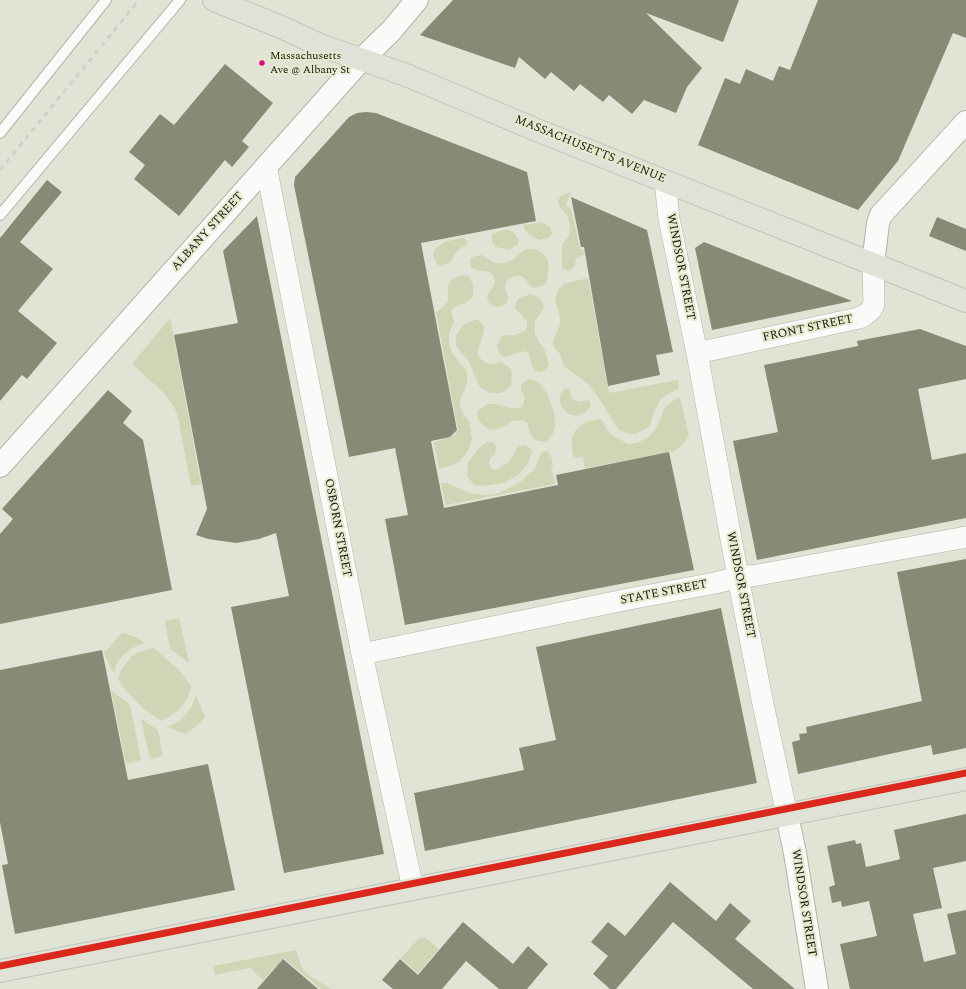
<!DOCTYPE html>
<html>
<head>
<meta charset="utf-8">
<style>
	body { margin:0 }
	canvas { display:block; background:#e0e4d4 }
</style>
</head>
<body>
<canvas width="966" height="989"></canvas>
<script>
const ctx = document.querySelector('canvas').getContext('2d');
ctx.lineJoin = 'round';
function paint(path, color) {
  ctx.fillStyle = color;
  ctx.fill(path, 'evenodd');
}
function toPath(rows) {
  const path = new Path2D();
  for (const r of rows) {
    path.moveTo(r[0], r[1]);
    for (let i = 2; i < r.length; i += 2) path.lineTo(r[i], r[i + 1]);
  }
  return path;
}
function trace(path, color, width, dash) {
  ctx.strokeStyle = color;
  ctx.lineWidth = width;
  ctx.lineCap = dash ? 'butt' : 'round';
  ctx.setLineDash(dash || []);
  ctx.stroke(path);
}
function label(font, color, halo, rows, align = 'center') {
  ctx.font = font + ' Spectral,serif';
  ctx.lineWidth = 4;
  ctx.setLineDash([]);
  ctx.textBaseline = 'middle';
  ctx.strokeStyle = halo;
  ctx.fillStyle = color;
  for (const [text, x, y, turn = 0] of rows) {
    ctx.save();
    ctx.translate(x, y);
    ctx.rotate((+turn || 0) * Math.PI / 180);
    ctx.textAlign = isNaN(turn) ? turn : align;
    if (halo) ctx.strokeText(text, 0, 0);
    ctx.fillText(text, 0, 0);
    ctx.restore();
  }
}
const green = toPath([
	[571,192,566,205,571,209,580,249,583,249,584,255,576,258,575,265,573,268,568,271,562,268,562,245,569,236,570,225,567,215,560,207,558,202,560,196],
	[541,222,550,227,552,233,548,238,539,240,529,235,525,230,523,225],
	[503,230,509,230,514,233,518,239,518,244,509,250,496,247,492,243,492,234],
	[461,238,464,238,467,241,467,244,456,252,451,262,439,266,434,258,433,253,435,249,444,242],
	[526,249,534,249,541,252,547,258,549,267,547,281,544,285,534,288,531,287,525,279,521,276,515,276,510,278,506,282,505,286,508,300,505,305,498,307,492,306,488,301,487,296,495,283,493,275,489,272,476,270,471,267,470,259,475,256,482,255,493,262,499,264,508,262,514,259,519,254],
	[461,275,468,276,473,284,473,292,472,297,467,302,455,307,451,310,454,322,449,333,449,342,451,351,460,364,466,369,467,375,467,384,460,400,460,404,462,412,469,421,472,439,468,451,460,461,455,464,439,469,434,442,451,437,455,435,458,430,436,312,444,307,448,301,448,285,452,279],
	[588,278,609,393,678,380,679,389,666,395,660,400,653,414,651,423,649,427,636,434,628,434,618,429,599,398,588,384,564,366,560,354,554,347,553,341,560,324,560,317,555,301,558,290,563,284],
	[531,294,540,298,544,306,543,310,535,321,535,333,538,340,545,350,549,365,546,370,541,372,535,371,532,367,529,354,525,351,504,357,499,353,497,346,502,336,509,335,515,335,525,331,527,326,527,321,515,308,516,303,518,299,522,297],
	[170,318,201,484,191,486,178,417,174,407,164,393,132,364],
	[476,319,483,324,484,331,477,353,480,358,485,363,493,364,500,362,509,367,512,372,511,385,506,390,500,393,490,393,481,388,477,382,471,366,467,359,461,353,456,345,456,336,463,325],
	[530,379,538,382,542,386,547,394,554,411,555,427,553,434,549,439,545,442,537,441,531,436,527,422,522,420,511,421,507,425,494,430,489,429,483,425,478,420,477,414,478,410,488,404,495,404,510,408,519,408,523,406,525,398,521,390,521,386,523,382],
	[564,389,569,389,572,398,577,401,579,402,589,400,591,406,586,412,577,416,568,414,562,407,560,403,560,395],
	[680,397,689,436,683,444,675,451,585,468,583,457,575,458,572,453,572,439,575,431,585,422,601,419,608,431,613,436,628,444,637,443,646,439,654,431,661,419,664,409,674,400],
	[487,442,493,442,496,445,496,449,495,454,490,459,489,463,491,469,495,470,506,464,514,455,516,449,519,446,523,445,529,447,532,452,528,463,518,475,503,483,484,486,474,485,467,476,467,470,468,463,478,449],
	[547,451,552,459,553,466,551,467,555,484,446,505,441,483,446,483,472,494,487,495,499,493,519,483,528,475,535,469,541,453],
	[179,618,189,663,170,649,165,621],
	[124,633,138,638,145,643,134,647,123,655,116,665,114,674,104,653,121,634],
	[154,648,179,670,191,686,189,695,181,708,169,717,161,721,143,708,122,686,118,679,121,670,130,658,137,653],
	[111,690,130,705,141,760,126,764],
	[196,696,205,716,201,722,186,734,167,727,178,722,187,713,192,706],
	[141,719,158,730,163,756,150,759],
	[425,937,439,949,418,973,401,958,419,938],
	[296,950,302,968,309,976,332,989,321,989,284,958,263,980,250,968,215,975,213,966]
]);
const building = toPath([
	[453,0,739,0,723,42,646,13,702,68,687,87,676,113,644,100,632,114,609,95,603,102,580,84,574,91,551,72,545,79,519,57,515,68,420,35],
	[818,0,966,0,966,38,953,33,898,161,858,210,698,145,725,78,740,84,746,69,773,81,779,66,790,70],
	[225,64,273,103,242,141,249,147,232,167,225,160,179,216,134,179,145,165,129,152,160,114,174,125],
	[366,112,376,113,527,172,536,221,421,243,457,430,450,437,431,441,444,508,558,485,556,475,669,452,694,570,405,625,385,519,408,515,395,448,349,457,294,185,295,177,349,117,357,113],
	[47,180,62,192,20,242,53,269,18,311,57,343,27,379,22,375,0,401,0,238],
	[571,197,647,230,673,352,656,355,660,375,608,386,584,247,581,247],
	[257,216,384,854,284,873,231,607,289,596,276,533,259,539,236,543,208,539,196,535,207,509,174,335,238,323,223,251],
	[937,217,966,229,966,251,929,236],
	[704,242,852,301,712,330,695,248],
	[920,329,966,346,966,379,918,389,932,460,966,453,966,518,757,560,733,441,778,432,764,365,858,346,857,341],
	[108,390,132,411,123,423,143,440,172,590,0,624,0,534,13,519,2,509],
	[966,559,966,748,933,755,931,745,798,774,792,742,800,740,799,734,807,733,806,727,922,701,897,572],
	[721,608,757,783,425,851,414,793,524,770,519,748,556,740,536,647],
	[102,650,128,780,208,764,235,890,15,934,2,865,8,864,0,822,0,670],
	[966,814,966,861,933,868,942,908,913,914,924,962,956,954,947,914,966,910,966,989,850,989,840,944,877,936,869,901,842,907,841,901,832,903,829,887,835,885,827,846,855,840,856,844,861,843,866,867,897,860,900,859,894,830],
	[670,882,716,921,730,903,751,921,735,939,795,989,753,989,673,922,616,989,610,989,593,974,608,956,591,942,608,922,625,936],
	[463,922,513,964,528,946,548,964,527,989,499,989,466,961,442,989,393,989,382,980,400,959,418,975],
	[283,959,318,989,257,989]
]);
const lane = toPath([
	[0,133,106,0],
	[0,215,180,0]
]);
const street = toPath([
	[266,166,362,654,413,889],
	[665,181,669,219,697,353,738,577,763,704,787,815],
	[697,353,859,318,865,315,871,310,874,304,873,264],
	[362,654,629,599,715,583,738,577,758,575,966,537]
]);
const secondary = toPath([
	[873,264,878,223,881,215,966,122],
	[0,466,361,60,391,31,417,0],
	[787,815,795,853,817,989]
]);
const primary = toPath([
	[214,0,281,27,320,45,406,75,539,131,966,301],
	[0,971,966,779]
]);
const rail = toPath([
	[0,170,139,0]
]);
const metro1 = toPath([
	[0,966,966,773]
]);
const markers = [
	[262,63,3.5,"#e5007d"]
];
const busNames = [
	["Massachusetts",270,57],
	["Ave @ Albany St",270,71]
];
const streetNames = [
	["MASSACHUSETTS AVENUE",590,150,22],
	["ALBANY STREET",208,232,-48],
	["WINDSOR STREET",680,267,79],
	["FRONT STREET",808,329,-12],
	["OSBORN STREET",337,528,79],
	["WINDSOR STREET",740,585,79],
	["STATE STREET",664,593,-11],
	["WINDSOR STREET",803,903,81]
];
paint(green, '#ced6b5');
paint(building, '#878b76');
trace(lane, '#b1b4a7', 12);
trace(street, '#b1b4a7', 22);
trace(secondary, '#b1b4a7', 24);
trace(primary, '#c0c2bb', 24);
trace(lane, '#fafbf9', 10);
trace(street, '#fafbf9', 21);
trace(secondary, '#fafbf9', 22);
trace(primary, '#e0e2d7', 22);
trace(rail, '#cfd0cc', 3, [5, 5]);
trace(metro1, '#da291c', 7);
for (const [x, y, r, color] of markers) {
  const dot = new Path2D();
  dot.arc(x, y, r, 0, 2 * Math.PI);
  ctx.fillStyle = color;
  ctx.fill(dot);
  trace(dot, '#e3eace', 1.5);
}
label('11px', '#14160c', '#e3eace', busNames, 'left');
label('12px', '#14160c', '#e3eace', streetNames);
</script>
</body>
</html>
